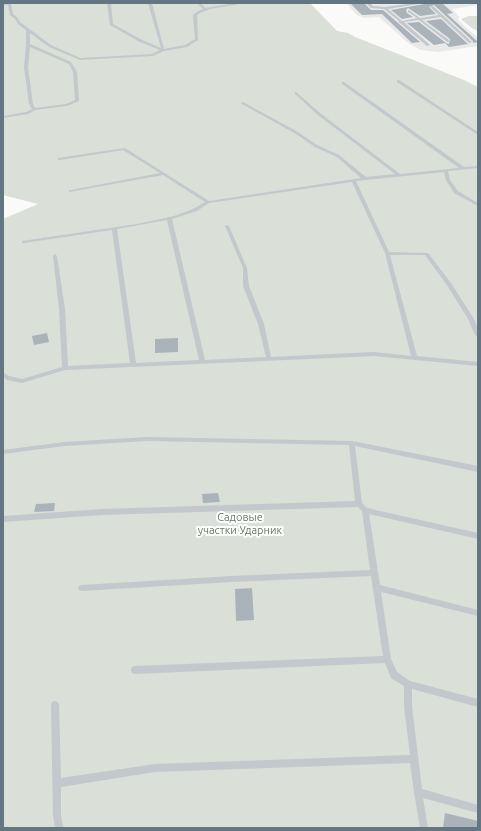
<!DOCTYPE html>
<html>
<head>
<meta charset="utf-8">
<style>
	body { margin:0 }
	#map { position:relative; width:481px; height:831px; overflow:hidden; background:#fafaf8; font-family:Ubuntu,sans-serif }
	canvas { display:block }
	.frame { position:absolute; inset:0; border:4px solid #657683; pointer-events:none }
</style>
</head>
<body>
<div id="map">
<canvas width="481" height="831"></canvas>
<div class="frame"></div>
</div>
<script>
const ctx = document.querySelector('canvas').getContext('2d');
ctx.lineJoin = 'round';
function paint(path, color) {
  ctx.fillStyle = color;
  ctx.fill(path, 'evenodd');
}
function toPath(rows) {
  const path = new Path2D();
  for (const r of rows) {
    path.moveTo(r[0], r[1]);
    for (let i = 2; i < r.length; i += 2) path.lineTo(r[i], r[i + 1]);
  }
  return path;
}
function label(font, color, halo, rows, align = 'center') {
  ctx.font = font + ' Ubuntu,sans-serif';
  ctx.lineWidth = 4;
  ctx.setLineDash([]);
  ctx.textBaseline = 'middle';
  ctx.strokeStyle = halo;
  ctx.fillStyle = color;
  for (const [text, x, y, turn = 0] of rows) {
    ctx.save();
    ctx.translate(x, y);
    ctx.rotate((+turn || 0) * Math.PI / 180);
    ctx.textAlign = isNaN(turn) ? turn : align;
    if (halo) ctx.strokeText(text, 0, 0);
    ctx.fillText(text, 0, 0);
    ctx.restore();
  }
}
const built = toPath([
	[346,3,478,3,478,5,452,9,459,17,458,20,478,38,478,46,438,52,421,50,408,43,379,17,364,18,357,15]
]);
const green = toPath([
	[3,3,310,3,337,31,348,33,355,37,464,80,478,87,478,828,3,828,3,219,38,204,3,195],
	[469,16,478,16,478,31,473,29,461,19]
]);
const building = toPath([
	[350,3,364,3,371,10,383,10,420,42,412,43,382,14,362,15],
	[425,3,442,3,453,13,447,14,478,42,473,43,473,41,434,5,429,7,436,14,420,16,408,8,406,10,407,13,413,17,402,19,391,10,424,4],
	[441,19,468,44,449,47,445,43,434,45,407,23,419,22,446,43,449,44,450,39,426,21],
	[47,333,49,342,34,345,32,336],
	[178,338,178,352,155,353,155,339],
	[218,493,220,502,203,503,202,494],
	[55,503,54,511,34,512,36,504],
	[252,588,254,620,236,621,235,589],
	[445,813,478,821,478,828,443,828]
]);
const lane = toPath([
	[3,3,17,3,11,4,13,14,17,17,20,22,51,45,80,58,152,54,160,50,140,42,110,25,107,3,111,3,113,24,142,40,161,48,148,3,152,3,164,49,185,45,195,39,193,15,198,11,203,9,197,3,201,3,205,8,236,3,245,3,210,9,200,13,197,15,198,40,187,47,164,51,153,56,80,60,49,47,30,33,30,44,71,62,77,72,79,101,67,106,35,110,28,114,3,118,3,116,26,112,32,109,29,104,24,67,26,45,26,30,18,24,15,19,10,15,8,5,3,5,3,3],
	[30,47,69,64,73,72,75,100,66,104,35,108,33,104,28,67,30,47],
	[366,3,370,3,373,6,385,7,415,3,424,3,388,9,402,21,417,18,408,12,408,10,409,10,420,18,439,15,430,7,433,6,472,42,469,43,441,17,422,20,449,40,449,42,447,42,419,20,404,22,430,45,427,46,400,23,399,23,399,21,384,9,371,8,366,3],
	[397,80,399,80,478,132,478,135,397,82,397,80],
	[342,82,344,82,464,167,478,166,478,168,448,171,450,180,458,191,478,203,478,206,454,193,446,180,444,172,356,181,389,252,428,253,451,283,474,319,478,329,478,337,475,335,468,319,447,285,425,255,390,255,417,356,478,362,478,366,374,356,65,370,22,383,7,380,3,377,3,372,9,376,22,379,62,367,59,309,53,256,55,254,57,256,65,309,68,366,130,363,112,230,24,243,22,243,22,241,137,224,174,216,193,209,205,202,163,175,69,192,69,190,71,190,160,173,123,150,60,160,58,160,58,158,125,148,209,201,361,178,337,157,315,147,296,134,242,104,241,103,243,102,298,132,317,145,339,155,366,177,395,174,318,115,295,94,295,92,296,92,320,113,400,174,459,168,342,84,342,82],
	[352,182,385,253,411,356,374,352,271,357,264,324,249,286,247,268,229,226,227,225,225,226,243,268,243,286,258,324,266,357,205,360,172,219,197,211,209,203,352,182],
	[167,220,199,360,136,363,117,229,167,220],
	[147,437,352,441,478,466,478,472,355,446,362,503,367,508,478,533,478,539,369,514,380,585,478,610,478,616,381,592,391,659,397,672,410,681,478,699,478,707,412,689,412,706,422,789,478,805,478,813,423,798,428,828,420,828,414,792,410,763,155,772,61,787,61,815,63,828,55,828,53,815,51,705,52,702,55,701,58,702,59,705,61,778,155,764,410,755,404,706,404,686,391,678,385,663,135,674,132,673,131,670,132,667,135,666,383,656,371,576,231,582,82,591,79,590,78,588,79,586,82,585,231,576,370,570,362,511,358,507,102,515,3,522,3,516,102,509,355,501,349,445,147,441,64,446,3,454,3,450,64,442,147,437]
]);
const parkNames = [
	["Садовые",240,517],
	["участки Ударник",240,530]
];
paint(built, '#e8e9e9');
paint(green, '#dadfd7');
paint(building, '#aab3b9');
paint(lane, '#c3c8cc');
label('11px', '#687a64', '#fff', parkNames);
</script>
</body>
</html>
